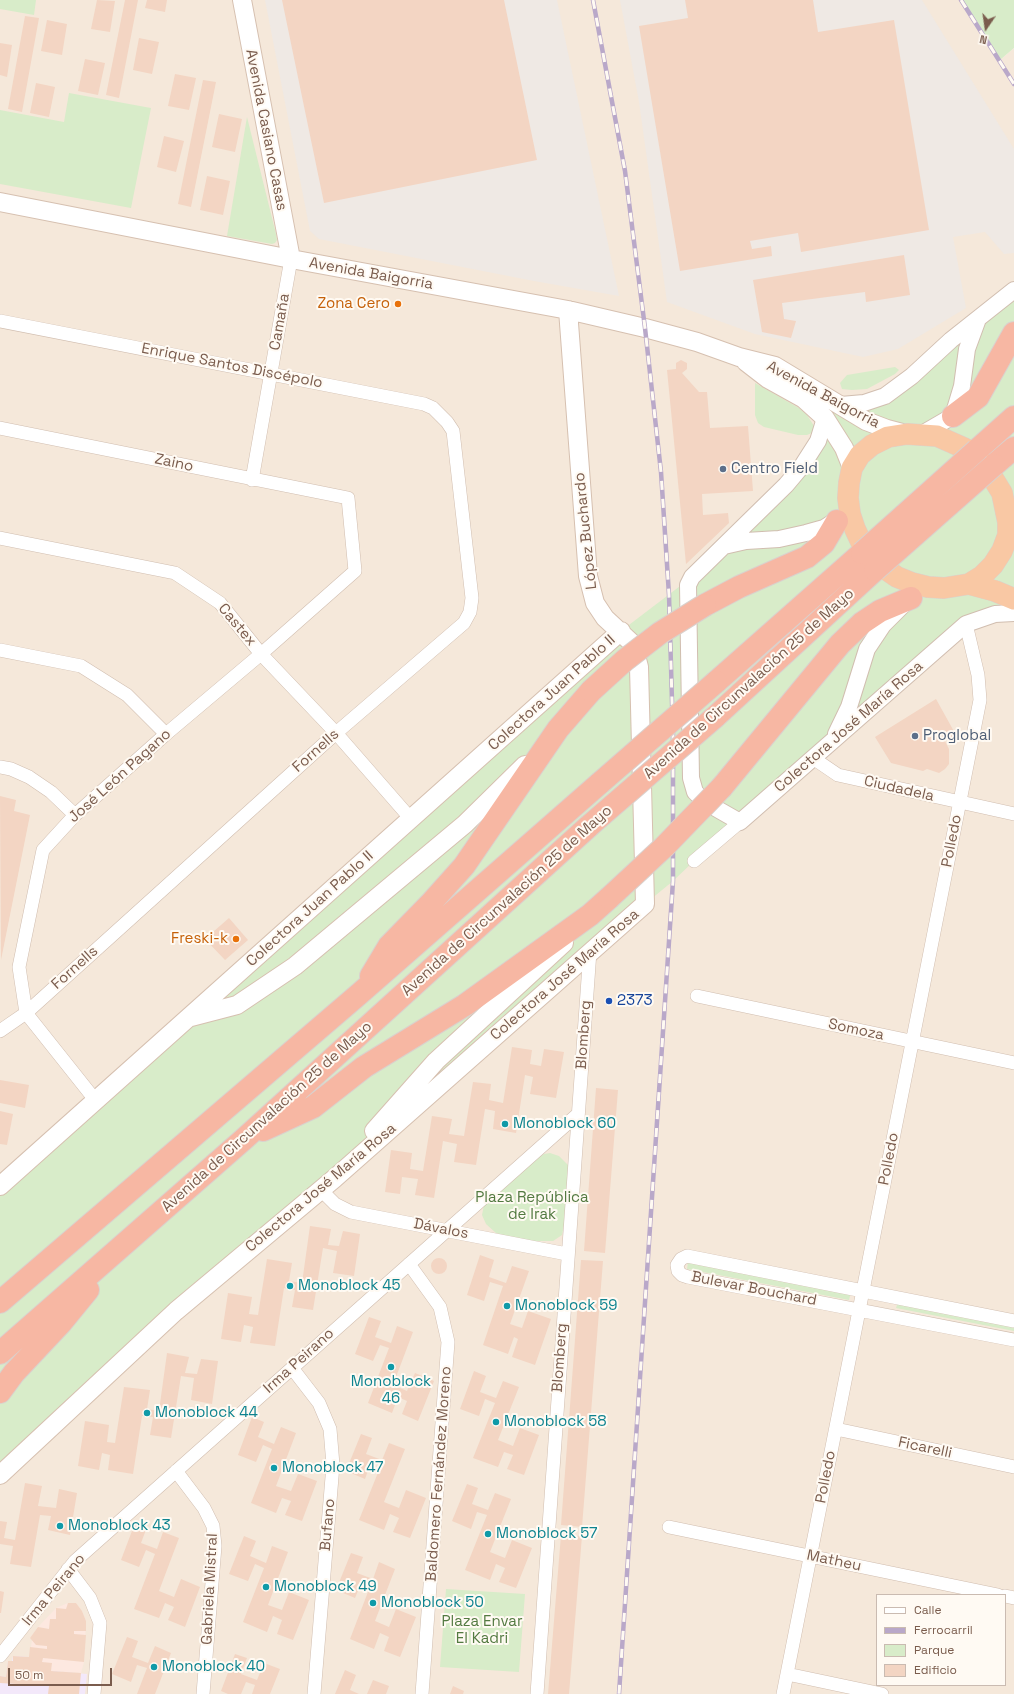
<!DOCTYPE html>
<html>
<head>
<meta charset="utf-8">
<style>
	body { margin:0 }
	#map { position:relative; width:1014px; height:1694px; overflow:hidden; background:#fdf6ec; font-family:"Space Grotesk",sans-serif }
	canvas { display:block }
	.legend { position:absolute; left:876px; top:1594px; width:130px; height:92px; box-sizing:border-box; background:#fffaf3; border:1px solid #cabbb1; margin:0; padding:5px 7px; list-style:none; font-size:12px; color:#7a5c4d }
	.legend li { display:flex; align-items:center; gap:8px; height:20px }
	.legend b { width:20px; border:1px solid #cabbb1 }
	.north { position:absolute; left:966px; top:8px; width:40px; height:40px; -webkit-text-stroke:3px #fffaf3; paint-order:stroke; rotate:193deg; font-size:11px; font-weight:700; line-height:16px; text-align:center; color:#7a5c4d }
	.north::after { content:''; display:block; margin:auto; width:14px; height:18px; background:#7a5c4d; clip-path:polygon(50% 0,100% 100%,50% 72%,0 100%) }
	.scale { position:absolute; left:8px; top:1668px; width:104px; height:18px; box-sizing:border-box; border:2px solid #7a5c4d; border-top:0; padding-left:5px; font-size:12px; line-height:14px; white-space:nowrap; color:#7a5c4d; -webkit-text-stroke:3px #fffaf3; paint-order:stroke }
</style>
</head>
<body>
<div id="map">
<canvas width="1014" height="1694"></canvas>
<ul class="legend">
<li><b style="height:5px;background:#fff"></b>Calle</li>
<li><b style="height:5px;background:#b9a8c9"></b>Ferrocarril</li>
<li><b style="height:11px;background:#d8ecc9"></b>Parque</li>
<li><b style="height:11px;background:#f3d5c3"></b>Edificio</li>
</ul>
<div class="north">N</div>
<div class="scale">50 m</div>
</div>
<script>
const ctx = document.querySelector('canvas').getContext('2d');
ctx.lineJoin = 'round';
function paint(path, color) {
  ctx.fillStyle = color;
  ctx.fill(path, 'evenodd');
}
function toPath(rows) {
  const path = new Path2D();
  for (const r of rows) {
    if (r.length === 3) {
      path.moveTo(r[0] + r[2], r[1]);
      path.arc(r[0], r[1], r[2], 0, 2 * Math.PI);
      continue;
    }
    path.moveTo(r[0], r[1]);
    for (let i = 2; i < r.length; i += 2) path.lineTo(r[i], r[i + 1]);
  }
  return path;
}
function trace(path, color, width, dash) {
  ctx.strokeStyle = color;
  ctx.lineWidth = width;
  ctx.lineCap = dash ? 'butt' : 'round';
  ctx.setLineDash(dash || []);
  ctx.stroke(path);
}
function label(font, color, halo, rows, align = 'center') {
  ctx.font = font + ' "Space Grotesk",sans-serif';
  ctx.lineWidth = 4;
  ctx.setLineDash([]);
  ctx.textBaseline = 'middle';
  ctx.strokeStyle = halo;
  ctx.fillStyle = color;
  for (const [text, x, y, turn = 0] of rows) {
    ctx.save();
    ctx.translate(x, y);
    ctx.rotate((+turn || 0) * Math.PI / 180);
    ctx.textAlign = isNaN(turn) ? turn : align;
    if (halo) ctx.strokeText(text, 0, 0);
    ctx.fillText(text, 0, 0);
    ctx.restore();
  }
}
const residential = toPath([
	[0,0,961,0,1000,60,1014,48,1014,1694,0,1694],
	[877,1595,1005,1595,1005,1685,877,1685]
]);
const commercial = toPath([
	[68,1603,76,1603,82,1611,86,1621,84,1662,81,1673,51,1671,29,1661,32,1640,30,1638,38,1627,56,1608]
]);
const industrial = toPath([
	[265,0,557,0,619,296,534,281,319,239,310,231],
	[620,0,922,0,1014,149,1014,253,1004,254,985,232,953,237,966,308,898,349,863,357,755,334,667,302,639,102]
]);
const education = toPath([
	[13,1656,29,1657,51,1671,87,1674,85,1694,0,1694,0,1676,6,1677,8,1661,12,1661]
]);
const green = toPath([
	[0,0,36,0,34,15,0,9],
	[961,0,1014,0,1014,48,1000,60],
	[69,93,151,108,131,208,0,184,0,110,64,122],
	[247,117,276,234,277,240,275,243,272,244,227,236],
	[1014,290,1014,613,966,624,694,861,673,881,645,904,0,1475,0,1186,621,631,692,577,786,485,825,418,833,412,841,405,864,403],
	[895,367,899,370,895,374,867,389,852,390,842,389,840,383,847,375],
	[755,383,799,408,807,415,814,426,814,432,807,435,798,435,764,427,758,423,755,415],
	[550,1153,559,1156,569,1166,565,1221,562,1235,553,1241,531,1241,512,1238,496,1233,486,1224,482,1215,484,1205,536,1159,544,1154],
	[688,1262,851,1292,849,1300,687,1269],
	[898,1302,1014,1325,1014,1331,896,1308],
	[446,1589,525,1594,519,1672,440,1667]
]);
const building = toPath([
	[97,0,115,1,110,32,91,29],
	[125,0,138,0,119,98,106,95],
	[147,0,167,0,165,12,145,8],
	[282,0,504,0,537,160,324,203],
	[685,0,813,0,818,32,894,20,929,230,801,252,798,233,750,241,752,249,771,246,772,256,680,271,639,26,688,18],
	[25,16,39,18,22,112,8,109],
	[47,20,67,24,62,55,41,51],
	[139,38,159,42,152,74,133,70],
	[0,43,12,45,7,77,0,75],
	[85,59,105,63,98,95,78,91],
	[175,74,196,78,189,110,168,106],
	[203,80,216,82,191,207,178,204],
	[36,83,55,87,49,117,30,113],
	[219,114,242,119,235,152,212,147],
	[164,136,184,141,176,172,157,167],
	[207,176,230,181,223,215,200,210],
	[904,255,910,295,866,302,865,292,782,303,784,319,796,321,791,338,762,332,753,280],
	[681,360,687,363,687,369,682,373,699,392,707,392,710,428,748,426,753,491,702,494,703,515,728,513,729,523,686,564,667,370,676,369,676,363],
	[936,699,956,735,945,741,949,749,949,764,945,769,939,773,927,769,923,771,891,763,875,737],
	[0,796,16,800,14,811,30,815,1,960],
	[229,918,248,940,225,960,205,939],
	[512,1047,532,1050,530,1064,541,1066,544,1049,564,1052,556,1098,530,1094,533,1077,525,1075,516,1133,493,1129,495,1111,485,1109,476,1165,454,1162,457,1144,443,1141,434,1198,415,1195,418,1179,402,1177,400,1194,385,1192,391,1150,412,1153,410,1169,423,1171,432,1116,452,1119,449,1134,464,1136,473,1082,491,1084,489,1100,503,1103],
	[0,1080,29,1085,25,1108,0,1103],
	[596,1088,618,1090,605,1253,584,1251],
	[0,1111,13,1114,7,1145,0,1144],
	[310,1226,331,1229,328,1245,339,1246,343,1231,360,1234,354,1276,333,1273,337,1251,323,1248,313,1310,292,1307,295,1290,284,1288,275,1346,250,1343,253,1327,244,1325,241,1342,221,1339,228,1293,252,1297,249,1314,258,1315,267,1259,292,1263,289,1281,302,1283],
	[480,1255,494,1260,489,1277,506,1283,512,1266,529,1271,510,1324,522,1328,528,1311,551,1319,535,1365,512,1357,518,1339,514,1337,508,1354,483,1345,503,1286,490,1282,484,1301,467,1295],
	[439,1266,8],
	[581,1260,603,1261,582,1527,561,1525],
	[369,1317,381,1321,375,1337,391,1343,397,1326,413,1332,393,1385,407,1391,415,1373,434,1381,418,1421,402,1414,407,1401,398,1397,392,1413,368,1403,389,1348,380,1345,373,1361,355,1354],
	[167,1353,189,1357,185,1373,197,1374,201,1359,218,1361,212,1404,191,1400,194,1378,181,1376,171,1438,150,1435,153,1417,142,1416,133,1474,108,1470,110,1455,102,1453,99,1470,78,1466,85,1421,109,1425,107,1442,115,1443,124,1387,150,1390,147,1409,159,1411],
	[474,1371,486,1376,480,1392,496,1398,503,1381,519,1387,498,1440,513,1446,520,1428,539,1435,524,1475,507,1469,513,1455,504,1452,498,1467,473,1458,495,1403,485,1399,479,1416,460,1409],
	[252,1417,264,1422,258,1437,274,1444,281,1427,296,1433,276,1486,291,1491,298,1474,317,1481,302,1521,285,1515,291,1501,282,1498,276,1513,251,1503,272,1449,263,1445,256,1462,238,1455],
	[361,1434,372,1438,366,1454,382,1460,389,1443,405,1449,384,1502,399,1508,406,1490,426,1498,410,1538,393,1532,399,1518,390,1514,384,1530,359,1520,381,1465,371,1462,365,1479,346,1471],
	[25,1483,42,1486,38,1506,56,1508,59,1489,77,1493,70,1535,48,1530,51,1516,40,1515,31,1567,10,1564,13,1546,0,1544,0,1521,7,1522,4,1538,15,1540],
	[467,1484,478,1488,472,1504,488,1510,495,1493,511,1499,490,1552,505,1558,512,1540,532,1548,516,1588,499,1582,505,1568,496,1564,490,1580,465,1570,487,1515,477,1512,471,1529,452,1521],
	[135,1523,147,1527,141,1543,157,1549,163,1532,179,1538,159,1591,174,1597,181,1579,200,1587,185,1627,168,1620,174,1607,165,1603,159,1618,134,1609,155,1554,146,1550,139,1567,121,1560],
	[561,1535,582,1536,569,1694,548,1694],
	[244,1536,256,1541,250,1556,266,1563,272,1546,288,1552,268,1605,282,1610,289,1592,309,1600,293,1640,277,1634,282,1620,273,1616,267,1632,243,1622,264,1568,255,1564,248,1581,229,1574],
	[351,1553,363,1557,357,1573,373,1579,379,1562,395,1569,375,1621,389,1627,396,1609,416,1617,400,1657,384,1651,389,1637,380,1633,374,1649,350,1639,371,1584,362,1581,355,1598,336,1590],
	[0,1591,4,1592,1,1613,0,1613],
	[68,1603,76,1603,82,1611,86,1621,86,1631,74,1631,74,1634,86,1635,84,1662,43,1658,42,1662,52,1663,51,1671,81,1673,79,1694,48,1694,49,1686,0,1683,0,1676,6,1677,8,1661,13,1661,13,1656,29,1657,30,1647,47,1649,47,1646,36,1645,30,1638,38,1627,49,1629,50,1619,56,1619,56,1608,66,1609],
	[127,1637,138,1641,132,1657,148,1663,155,1646,171,1653,155,1694,137,1694,147,1668,137,1665,131,1682,112,1674],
	[235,1654,247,1658,241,1674,257,1680,264,1663,280,1669,270,1694,252,1694,255,1685,246,1682,241,1694,228,1694,221,1691],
	[345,1670,356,1675,350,1690,359,1694,335,1694],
	[373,1680,389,1686,386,1694,367,1694],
	[453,1686,464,1691,463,1694,450,1694]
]);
const minor = toPath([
	[0,321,424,404,433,408,447,422,453,431,472,598,470,612,464,623,336,733,26,1013,0,1031],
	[0,428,348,498,355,571,261,654,166,734,75,815,43,850,19,967,26,1013,96,1101],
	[252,480,291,259],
	[0,538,175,573,220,603,261,654,336,733,411,819],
	[0,650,81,666,127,695,166,734],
	[813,758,838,775,1014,814],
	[0,767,11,769,29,777,51,792,75,815],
	[694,861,740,822],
	[697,996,1014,1063],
	[321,1190,335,1204,351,1212,567,1254],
	[409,1264,440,1307,448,1342,422,1694],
	[1014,1321,687,1256,681,1259,677,1265,678,1271,682,1275,688,1277,1014,1340],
	[292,1368,319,1403,330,1429,333,1465,314,1694],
	[836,1429,1014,1467],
	[176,1471,204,1508,213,1526,215,1546,203,1694],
	[669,1527,998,1595],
	[68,1569,90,1598,100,1623,94,1694],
	[1005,1596,1014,1598],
	[0,1656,75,1561,578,1114],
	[787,1674,882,1694],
	[537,1694,590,951],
	[783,1694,980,700,978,675,966,624]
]);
const tertiary = toPath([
	[841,405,864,403,885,396,912,376,951,340,1014,290],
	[825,418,818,441,802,466,786,485,692,577,688,585,691,778,695,792,705,802,740,822,966,624,995,614,1014,613],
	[922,434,953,416,962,386,967,349,978,319],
	[724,546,746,541,779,539,806,533,824,528,838,519],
	[836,734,849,707,867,649,883,625,904,604]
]);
const secondary = toPath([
	[242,0,291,259],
	[0,202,291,259,568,310,645,328,697,342,739,357,775,366,866,421,887,429,906,434],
	[746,362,768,379,804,399,825,418,844,448,852,468],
	[191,1017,237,1005,295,966,465,824,525,765],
	[374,1131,436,1061,564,943],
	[0,1186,621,631],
	[0,1475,176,1311,335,1178,645,904,639,667,633,644,605,618,595,603,588,576,568,310]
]);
const trunk = toPath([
	[907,434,937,436,964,448,976,457,986,467,1002,493,1008,522,1008,535,1002,551,993,565,982,576,969,584,944,588,928,587,912,583,897,577,884,568,872,557,862,544,855,529,850,514,848,498,849,483,852,468,860,455,872,445,888,437,907,434],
	[969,584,995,591,1014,599]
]);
const motorway = toPath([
	[953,416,978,397,1014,333],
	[977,450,1014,417],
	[994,465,1014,448],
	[705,605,739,587,807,557,824,543,837,521],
	[716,682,862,553],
	[715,717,875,570],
	[722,787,840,644,862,623,880,611,911,598],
	[371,976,389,946,430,904,464,866,558,729,591,691],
	[263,1130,313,1107,364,1067,465,1005,590,915,609,898],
	[0,1302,358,995,600,783],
	[0,1353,244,1139,589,826],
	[0,1392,14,1373,61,1323,88,1290]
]);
const rail = toPath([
	[593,0,625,171,645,328,661,472,669,595,673,737,673,881,619,1694],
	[961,0,1014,84]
]);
const motorwayBridge = toPath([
	[862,553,977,450],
	[875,570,994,465],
	[591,691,625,660,660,633,705,605],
	[600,783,716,682],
	[589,826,715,717],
	[609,898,664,847,722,787]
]);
const markers = [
	[398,304,4,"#e8710a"],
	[723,469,4,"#5c6f8a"],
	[915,736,4,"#5c6f8a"],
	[236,939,4,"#e8710a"],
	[609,1001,4,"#1a4fb4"],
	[505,1124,4,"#0f9aa8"],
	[290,1286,4,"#0f9aa8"],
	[507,1306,4,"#0f9aa8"],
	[391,1367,4,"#0f9aa8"],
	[147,1413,4,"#0f9aa8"],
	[496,1422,4,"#0f9aa8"],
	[274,1468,4,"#0f9aa8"],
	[60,1526,4,"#0f9aa8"],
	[488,1534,4,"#0f9aa8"],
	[266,1587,4,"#0f9aa8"],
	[373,1603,4,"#0f9aa8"],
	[154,1667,4,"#0f9aa8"]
];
const streetNames = [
	["Avenida Casiano Casas",266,130,79],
	["Avenida Baigorria",371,274,10],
	["Camaña",280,322,-80],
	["Enrique Santos Discépolo",232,366,11],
	["Avenida Baigorria",823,395,28],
	["Zaino",174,463,12],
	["López Buchardo",586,531,-96],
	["Castex",237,625,50],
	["Avenida de Circunvalación 25 de Mayo",749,684,-42],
	["Colectora Juan Pablo II",552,693,-42],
	["Colectora José María Rosa",849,727,-41],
	["Fornells",316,751,-42],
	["José León Pagano",120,776,-42],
	["Ciudadela",899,789,13],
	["Polledo",952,841,-79],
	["Avenida de Circunvalación 25 de Mayo",507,901,-42],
	["Colectora Juan Pablo II",310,909,-42],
	["Fornells",75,968,-42],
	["Colectora José María Rosa",565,975,-41],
	["Somoza",856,1030,12],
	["Blomberg",584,1035,-86],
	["Avenida de Circunvalación 25 de Mayo",267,1117,-42],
	["Polledo",889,1159,-79],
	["Colectora José María Rosa",321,1188,-40],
	["Dávalos",441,1229,11],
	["Bulevar Bouchard",754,1289,11],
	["Blomberg",560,1358,-86],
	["Irma Peirano",299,1361,-42],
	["Ficarelli",925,1448,12],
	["Baldomero Fernández Moreno",439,1474,-86],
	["Polledo",826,1477,-79],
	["Bufano",328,1525,-85],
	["Matheu",834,1561,12],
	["Gabriela Mistral",210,1589,-87],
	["Irma Peirano",54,1590,-50]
];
const foodNames = [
	["Zona Cero",390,304],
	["Freski-k",228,939]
];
const serviceNames = [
	["Centro Field",731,469],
	["Proglobal",923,736]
];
const transitNames = [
	["2373",617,1001]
];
const cultureNames = [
	["Monoblock 60",513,1124],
	["Monoblock 45",298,1286],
	["Monoblock 59",515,1306],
	["Monoblock",391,1382,"center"],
	["46",391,1399,"center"],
	["Monoblock 44",155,1413],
	["Monoblock 58",504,1422],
	["Monoblock 47",282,1468],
	["Monoblock 43",68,1526],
	["Monoblock 57",496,1534],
	["Monoblock 49",274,1587],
	["Monoblock 50",381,1603],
	["Monoblock 40",162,1667]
];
const parkNames = [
	["Plaza República",532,1198],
	["de Irak",532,1215],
	["Plaza Envar",482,1622],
	["El Kadri",482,1639]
];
paint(residential, '#f5e8da');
paint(commercial, '#fde8e0');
paint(industrial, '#efe9e4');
paint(education, '#f3e8fa');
paint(green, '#d8ecc9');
paint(building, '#f3d5c3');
trace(minor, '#d1beb0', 14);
trace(tertiary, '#d1beb0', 18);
trace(secondary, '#d6c0b0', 20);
trace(trunk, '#dad1cd', 22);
trace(motorway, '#dad1cd', 24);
trace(minor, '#fff', 13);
trace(tertiary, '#fff', 16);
trace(secondary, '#fff', 18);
trace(trunk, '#f9c8a4', 21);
trace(motorway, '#f7b7a3', 22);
trace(rail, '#b9a8c9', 4.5);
trace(rail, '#fffaf3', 3, [9]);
trace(motorwayBridge, '#dad1cd', 24, []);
trace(motorwayBridge, '#f7b7a3', 22);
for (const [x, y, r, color] of markers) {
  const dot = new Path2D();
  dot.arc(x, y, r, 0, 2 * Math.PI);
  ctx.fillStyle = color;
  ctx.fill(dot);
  trace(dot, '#fffaf3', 1.5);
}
label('15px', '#7a5c4d', '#fffaf3', streetNames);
label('15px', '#c56008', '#fffaf3', foodNames, 'right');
label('15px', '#4e5e75', '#fffaf3', serviceNames, 'left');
label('15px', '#164399', '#fffaf3', transitNames, 'left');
label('15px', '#0d838f', '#fffaf3', cultureNames, 'left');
label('15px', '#537a41', '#fffaf3', parkNames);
</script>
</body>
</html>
